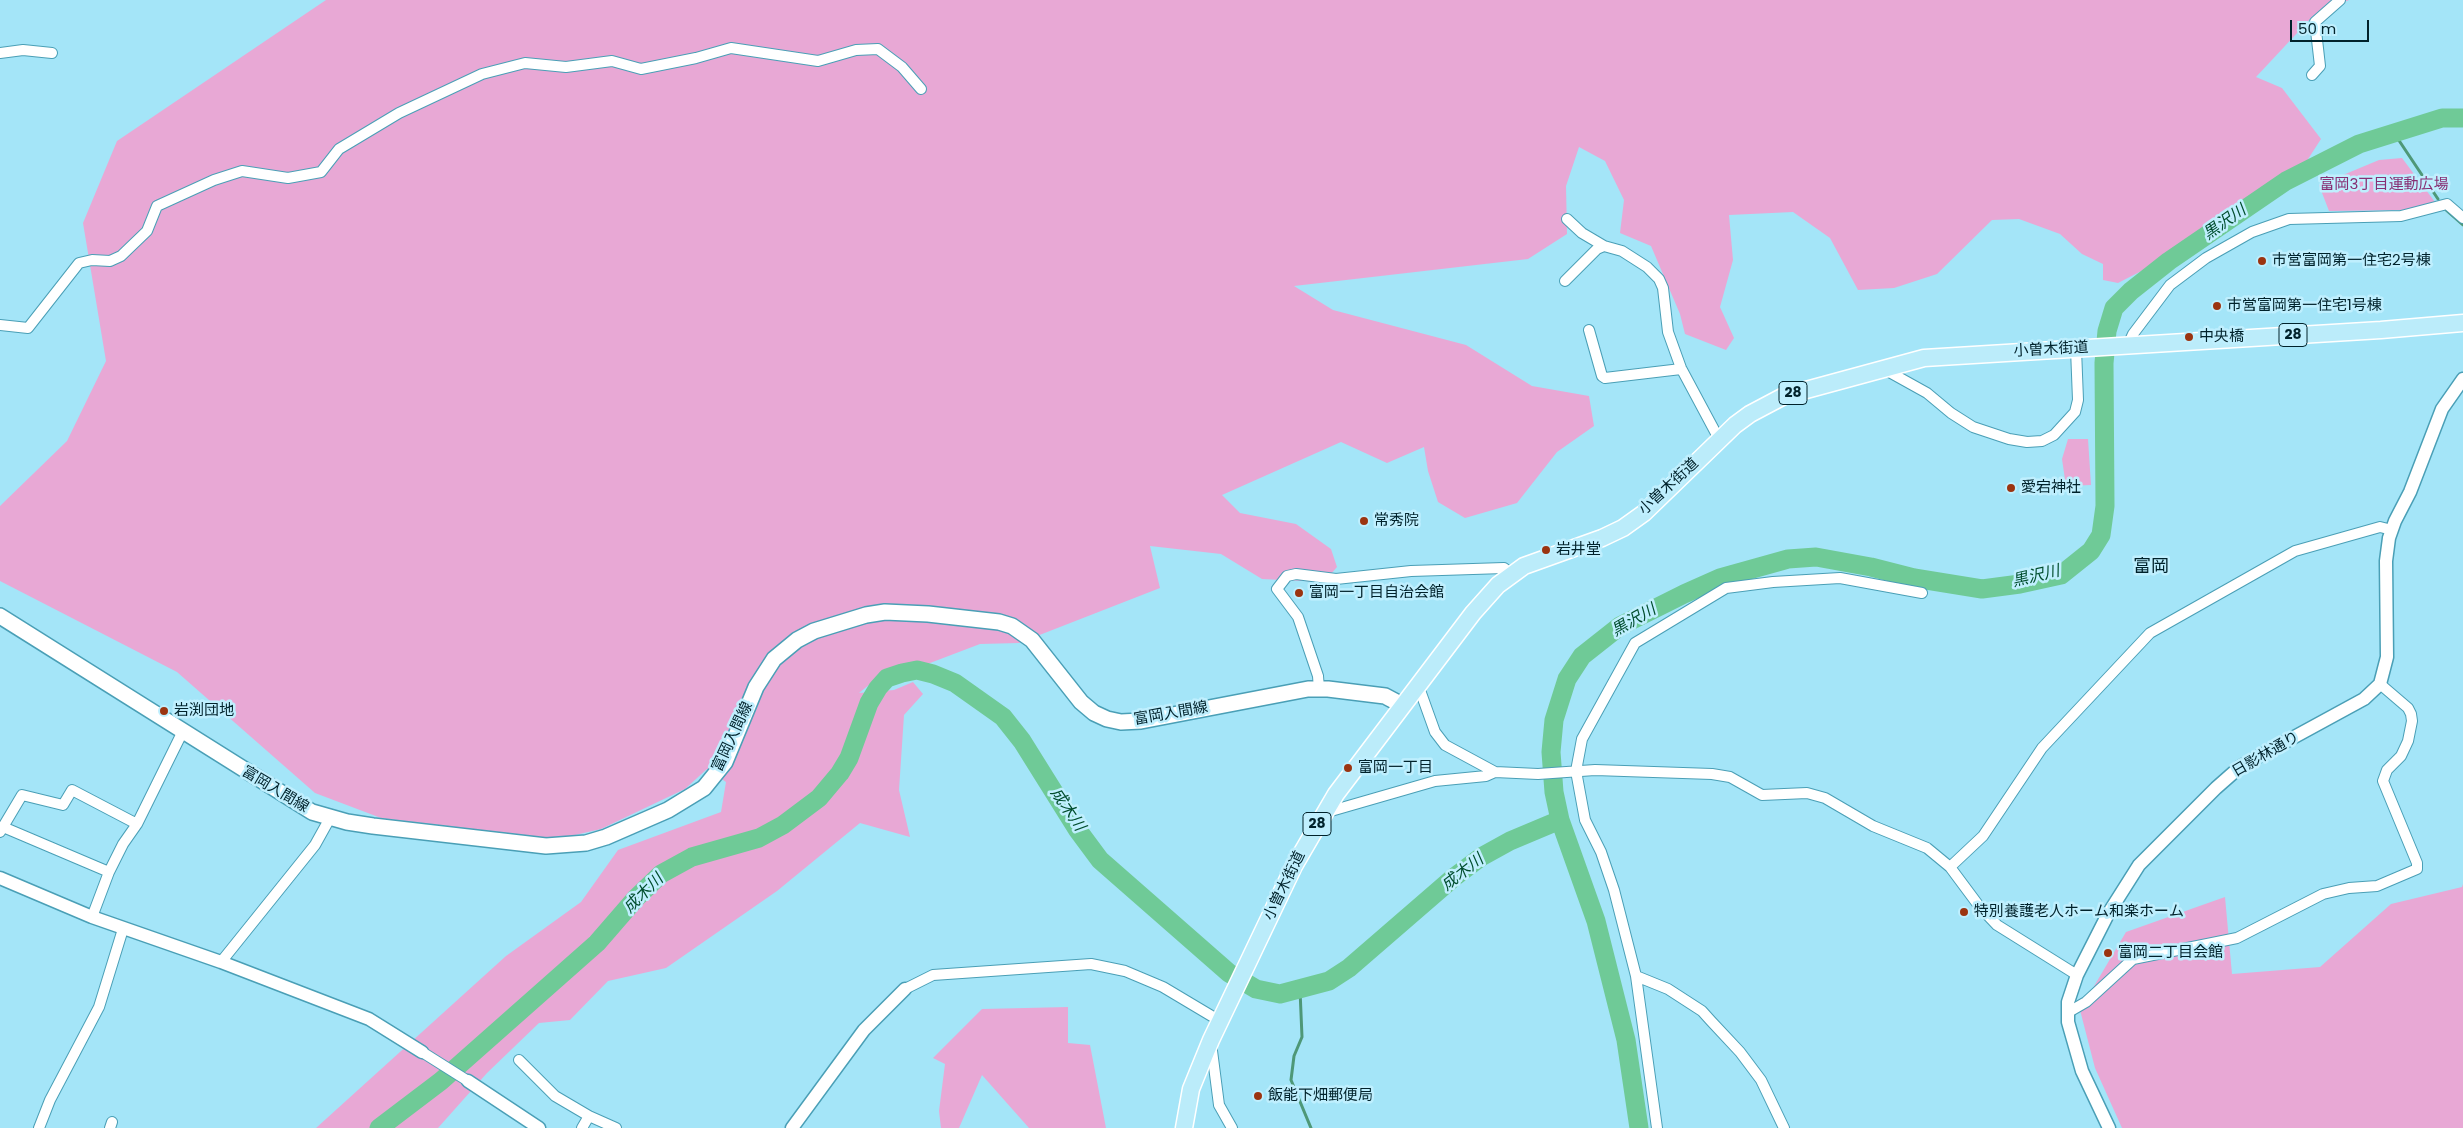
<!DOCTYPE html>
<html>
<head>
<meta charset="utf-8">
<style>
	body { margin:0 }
	#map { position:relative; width:2463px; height:1128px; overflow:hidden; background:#a4e5f8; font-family:Poppins,sans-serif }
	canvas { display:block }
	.scale { position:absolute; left:2290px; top:20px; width:79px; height:22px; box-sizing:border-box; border:2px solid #00222b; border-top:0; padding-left:6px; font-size:15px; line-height:18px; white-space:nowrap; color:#00222b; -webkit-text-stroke:4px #bfeffe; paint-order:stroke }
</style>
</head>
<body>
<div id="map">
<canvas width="2463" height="1128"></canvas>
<div class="scale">50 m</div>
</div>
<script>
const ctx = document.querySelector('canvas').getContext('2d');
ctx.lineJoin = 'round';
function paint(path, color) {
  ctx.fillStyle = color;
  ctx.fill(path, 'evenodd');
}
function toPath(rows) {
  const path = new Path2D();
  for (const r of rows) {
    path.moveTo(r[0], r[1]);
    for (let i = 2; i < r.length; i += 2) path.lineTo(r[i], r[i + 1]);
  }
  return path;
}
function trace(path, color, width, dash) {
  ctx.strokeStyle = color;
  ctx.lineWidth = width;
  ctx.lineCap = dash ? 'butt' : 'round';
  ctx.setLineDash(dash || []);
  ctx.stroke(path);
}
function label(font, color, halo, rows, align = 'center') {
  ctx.font = font + ' Poppins,"Noto Sans JP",sans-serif';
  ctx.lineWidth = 5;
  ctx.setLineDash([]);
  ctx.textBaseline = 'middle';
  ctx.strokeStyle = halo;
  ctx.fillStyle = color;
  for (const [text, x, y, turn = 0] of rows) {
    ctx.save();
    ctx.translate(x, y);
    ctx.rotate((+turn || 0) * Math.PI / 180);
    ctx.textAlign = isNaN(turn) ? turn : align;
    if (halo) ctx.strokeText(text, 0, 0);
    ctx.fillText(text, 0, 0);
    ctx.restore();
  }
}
const green = toPath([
	[326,0,2349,0,2313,16,2256,77,2282,88,2321,139,2301,170,2163,260,2118,283,2103,280,2103,264,2082,254,2060,234,2019,219,1992,220,1937,274,1894,288,1858,290,1830,238,1793,212,1729,215,1733,260,1720,307,1734,338,1726,350,1685,334,1680,314,1651,246,1620,233,1624,200,1605,161,1579,147,1566,186,1567,234,1528,259,1294,286,1333,310,1466,345,1532,386,1589,396,1594,426,1557,452,1517,503,1465,518,1438,502,1428,471,1424,447,1387,463,1341,442,1222,495,1240,513,1296,524,1331,549,1337,567,1324,582,1262,579,1221,554,1150,546,1160,588,1019,643,980,644,930,663,886,671,859,693,894,690,913,682,923,694,904,715,899,790,910,837,860,823,777,891,666,968,608,981,570,1020,539,1023,487,1073,438,1128,316,1128,506,956,581,902,618,850,721,812,726,782,707,769,685,789,601,829,558,839,381,818,315,793,177,672,0,581,0,506,67,441,106,361,83,223,117,141],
	[2402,158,2435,202,2409,210,2329,211,2319,185,2379,160],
	[2068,439,2088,439,2091,485,2066,486,2062,459],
	[2463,884,2463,1128,2122,1128,2095,1068,2080,1010,2126,932,2225,897,2232,974,2320,967,2391,904,2462,887],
	[1068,1007,1068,1043,1090,1045,1106,1128,1029,1128,982,1075,959,1128,941,1128,939,1111,945,1064,933,1058,982,1009]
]);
const stream = toPath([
	[2394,133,2438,199],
	[2446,210,2463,225],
	[1300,990,1302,1037,1294,1056,1291,1080,1311,1128]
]);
const river = toPath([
	[379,1128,441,1081,597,943,636,898,661,874,692,857,759,838,783,825,819,798,840,773,849,758,869,703,878,688,887,678,902,673,917,670,933,674,955,683,1003,717,1022,741,1077,829,1100,860,1229,973,1256,989,1280,994,1329,981,1349,968,1453,878,1481,857,1510,841,1560,820],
	[1639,1128,1626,1040,1596,921,1560,820,1554,792,1551,752,1554,720,1567,679,1582,656,1620,626,1684,594,1720,578,1788,559,1816,557,1871,567,1914,578,1982,589,2020,584,2061,575,2091,551,2101,535,2105,506,2104,363,2107,331,2114,308,2131,291,2169,261,2286,181,2359,144,2442,118,2463,118]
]);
const minor = toPath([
	[0,53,23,50,52,53],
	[2312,75,2320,66,2315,22,2340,0],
	[1567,219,1582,233,1604,246,1622,251,1647,267,1659,279,1663,288,1668,332,1681,368,1719,439],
	[1565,281,1597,249,1604,246],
	[0,325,28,328,79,263,92,260,110,261,121,256,147,231,157,206,214,180,242,171,288,178,321,172,339,149,399,113,482,74,525,63,566,67,612,61,641,69,696,58,731,48,818,61,856,50,878,49,902,67,921,89],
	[1589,330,1602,376,1605,378,1681,369],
	[2128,345,2133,334,2170,285,2206,258,2252,232,2289,219,2401,216,2447,204,2463,218],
	[1882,368,1927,393,1951,413,1973,427,2009,439,2027,442,2042,441,2054,435,2075,412,2078,400,2076,349],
	[1415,688,1421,693,1435,732,1445,745,1495,772,1538,774,1595,770,1712,774,1730,777,1762,795,1807,793,1825,798,1873,826,1927,848,1950,867,1979,906,1997,925,2077,975],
	[1319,689,1318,676,1298,617,1277,589,1287,576,1296,574,1336,579,1411,571,1504,568,1512,574],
	[1324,813,1435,781,1486,776,1495,772],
	[3,827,109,872],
	[0,832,22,795,63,805,72,790,137,824],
	[1950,867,1983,836,2042,748,2150,633,2295,551,2380,527,2392,530],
	[92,917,109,872,123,844,137,824,183,731],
	[221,962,315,845,330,818],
	[1636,976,1614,890,1601,852,1585,820,1576,771,1582,739,1635,643,1726,588,1773,582,1840,578,1922,593],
	[905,989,933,975,1091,964,1125,971,1163,987,1220,1021],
	[2067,1013,2086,1002,2133,959,2237,938,2323,894,2349,888,2377,886,2417,869,2417,863,2383,781,2387,770,2401,756,2408,741,2412,721,2411,714,2408,708,2380,684],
	[1211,1043,1219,1105,1232,1128],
	[422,1052,468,1081],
	[519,1060,555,1096,589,1116,616,1128],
	[39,1128,50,1100,99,1007,123,929],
	[110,1128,112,1122],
	[582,1128,589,1116],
	[1657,1128,1636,976,1668,989,1702,1011,1711,1021,1740,1052,1761,1080,1784,1128]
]);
const tertiary = toPath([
	[0,878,92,917,221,962,369,1019,422,1052],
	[468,1081,539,1128],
	[792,1128,864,1030,905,989],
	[2109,1128,2082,1071,2068,1022,2068,1002,2077,975,2108,914,2139,865,2216,788,2241,766,2364,699,2380,684,2387,657,2386,561,2389,538,2395,521,2410,492,2442,409,2463,379]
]);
const secondary = toPath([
	[0,616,312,812,347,822,373,826,546,846,586,843,606,837,668,810,704,788,725,762,756,687,774,659,797,640,814,631,866,615,885,612,928,614,999,622,1012,626,1032,640,1081,702,1094,713,1107,719,1121,722,1141,721,1308,689,1328,689,1385,696,1402,705]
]);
const primary = toPath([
	[1184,1128,1191,1089,1211,1040,1294,866,1336,794,1473,613,1498,585,1524,566,1602,538,1623,528,1644,513,1735,425,1750,414,1784,396,1924,358,2381,330,2463,323]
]);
const markers = [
	[2262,261,5,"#9b3410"],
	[2217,306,5,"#9b3410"],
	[2189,337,5,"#9b3410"],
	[2011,488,5,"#9b3410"],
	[1364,521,5,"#9b3410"],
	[1546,550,5,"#9b3410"],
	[1299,593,5,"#9b3410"],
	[164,711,5,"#9b3410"],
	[1348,768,5,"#9b3410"],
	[1964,912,5,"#9b3410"],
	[2108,953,5,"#9b3410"],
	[1258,1096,5,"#9b3410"]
];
const shields = [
	[2293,335,28],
	[1793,393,28],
	[1317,824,28]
];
const shieldNames = [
	["28",2293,335],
	["28",1793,393],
	["28",1317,824]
];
const parkNames = [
	["富岡3丁目運動広場",2384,185]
];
const poiNames = [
	["市営富岡第一住宅2号棟",2272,261],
	["市営富岡第一住宅1号棟",2227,306],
	["中央橋",2199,337],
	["愛宕神社",2021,488],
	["常秀院",1374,521],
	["岩井堂",1556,550],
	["富岡一丁目自治会館",1309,593],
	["岩渕団地",174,711],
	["富岡一丁目",1358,768],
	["特別養護老人ホーム和楽ホーム",1974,912],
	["富岡二丁目会館",2118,953],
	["飯能下畑郵便局",1268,1096]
];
const streetNames = [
	["小曽木街道",2051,350,-3],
	["小曽木街道",1669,487,-43],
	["富岡入間線",1171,714,-10],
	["富岡入間線",733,737,-65],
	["日影林通り",2266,755,-30],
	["富岡入間線",275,790,31],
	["小曽木街道",1285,886,-64]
];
const waterNames = [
	["黒沢川",2225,223,-35],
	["黒沢川",2036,577,-13],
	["黒沢川",1634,621,-30],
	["成木川",1067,810,56],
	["成木川",1463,873,-38],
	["成木川",644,894,-45]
];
const quarterNames = [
	["富岡",2151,567]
];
paint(green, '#e8a8d5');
trace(stream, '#4e9877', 3);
trace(river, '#6fca97', 19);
trace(minor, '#4a9fb6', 12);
trace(tertiary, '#4a9fb6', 15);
trace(secondary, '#4a9fb6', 18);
trace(primary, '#fff', 19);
trace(minor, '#fff', 10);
trace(tertiary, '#fff', 12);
trace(secondary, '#fff', 15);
trace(primary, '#bbecfa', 16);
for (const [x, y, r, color] of markers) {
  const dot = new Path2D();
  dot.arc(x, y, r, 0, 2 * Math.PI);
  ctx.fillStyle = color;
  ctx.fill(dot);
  trace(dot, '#bfeffe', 2);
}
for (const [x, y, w] of shields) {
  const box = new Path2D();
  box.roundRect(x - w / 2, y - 11.5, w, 23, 4);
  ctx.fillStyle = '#bfeffe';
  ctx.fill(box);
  trace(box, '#00222b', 1);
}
label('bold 14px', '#00222b', null, shieldNames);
label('15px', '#872f73', '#bfeffe', parkNames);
label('15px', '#00222b', '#bfeffe', poiNames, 'left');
label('15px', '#00222b', '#bfeffe', streetNames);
label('italic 16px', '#014d2d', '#bfeffe', waterNames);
label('18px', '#00222b', '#bfeffe', quarterNames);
</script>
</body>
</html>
